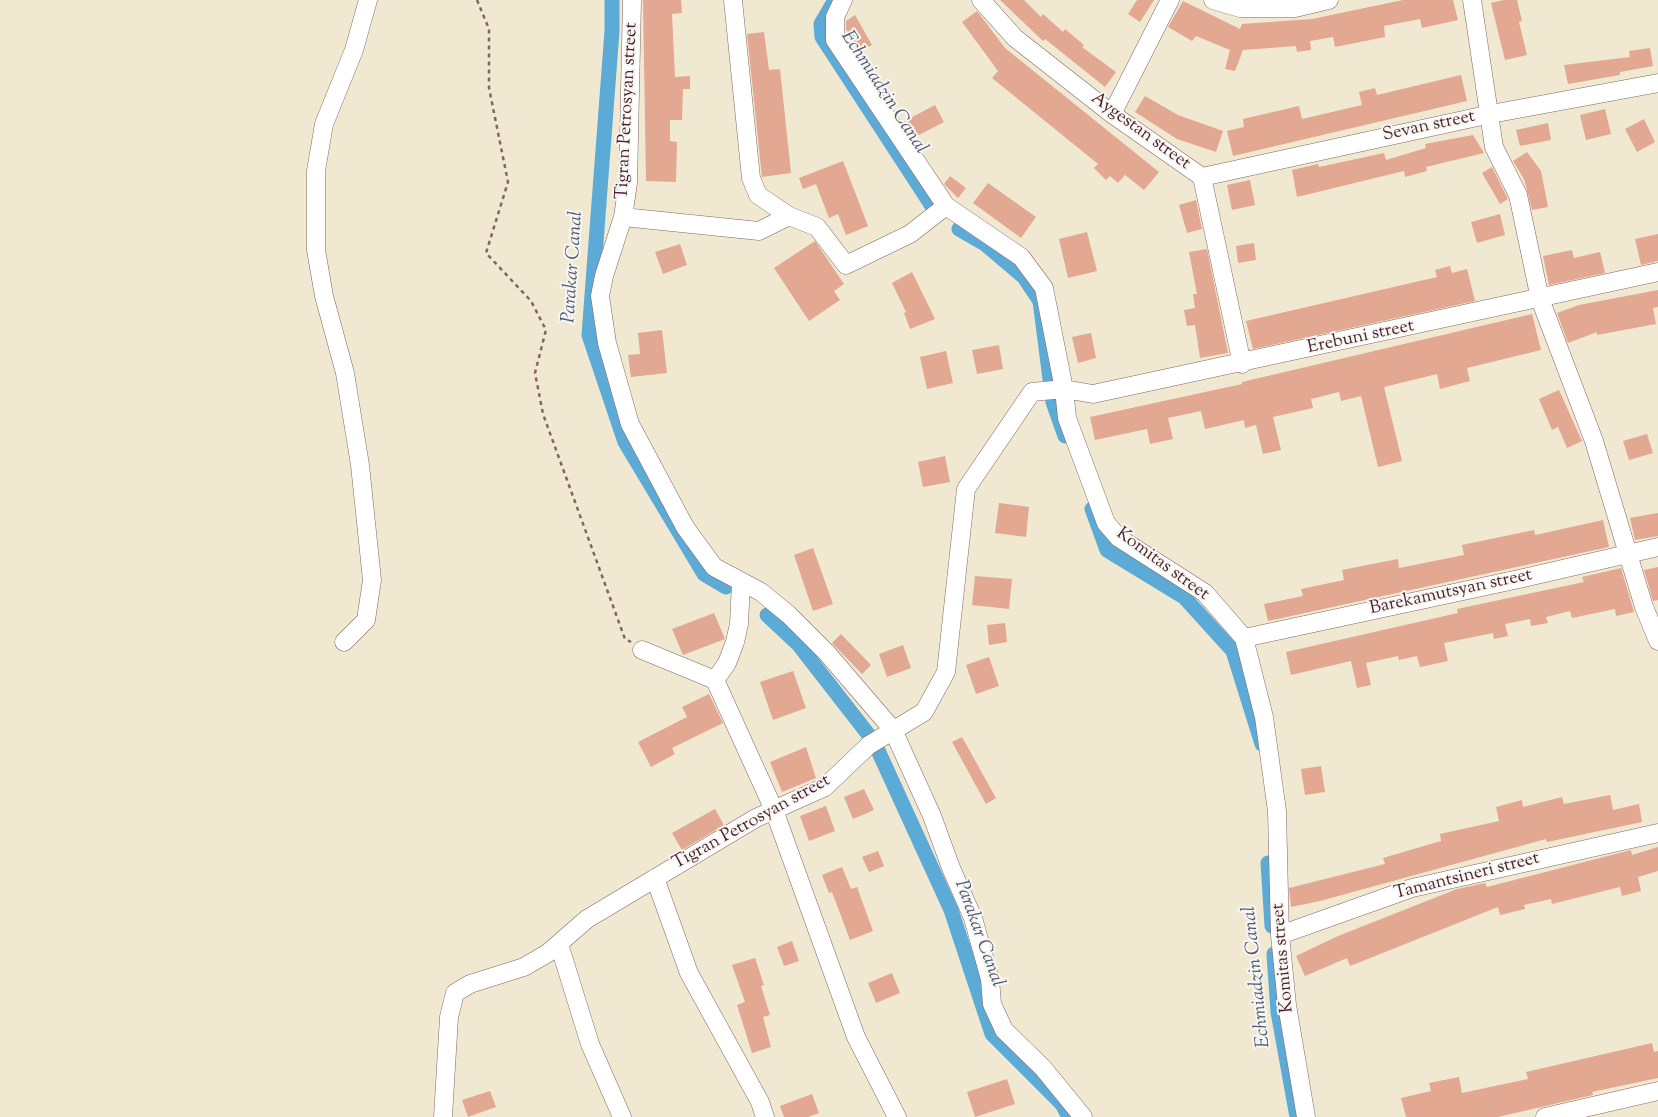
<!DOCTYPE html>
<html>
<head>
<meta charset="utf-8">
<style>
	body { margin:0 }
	canvas { display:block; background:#f0e8d1 }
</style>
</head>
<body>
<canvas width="1658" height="1117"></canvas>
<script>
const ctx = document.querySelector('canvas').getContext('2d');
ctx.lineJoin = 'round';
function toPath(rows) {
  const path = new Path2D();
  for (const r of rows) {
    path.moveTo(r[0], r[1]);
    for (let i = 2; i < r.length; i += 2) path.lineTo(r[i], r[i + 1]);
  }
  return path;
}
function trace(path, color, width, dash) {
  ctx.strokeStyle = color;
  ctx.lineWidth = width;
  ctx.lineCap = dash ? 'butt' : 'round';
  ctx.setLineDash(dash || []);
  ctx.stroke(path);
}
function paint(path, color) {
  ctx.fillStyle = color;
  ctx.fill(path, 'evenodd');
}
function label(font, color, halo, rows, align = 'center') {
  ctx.font = font + ' "Sorts Mill Goudy",serif';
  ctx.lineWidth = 4;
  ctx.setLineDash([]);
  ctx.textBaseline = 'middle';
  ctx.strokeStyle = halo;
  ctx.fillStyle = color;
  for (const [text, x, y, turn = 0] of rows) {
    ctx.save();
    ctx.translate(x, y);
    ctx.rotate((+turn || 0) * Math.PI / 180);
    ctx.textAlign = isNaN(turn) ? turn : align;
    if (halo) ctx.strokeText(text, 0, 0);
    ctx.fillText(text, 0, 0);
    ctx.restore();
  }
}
const canal = toPath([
	[612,0,612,31,589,335,625,442,704,574,726,587],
	[835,0,821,24,822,37,932,206],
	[959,229,985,244,1024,277,1040,301,1050,379],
	[1053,402,1065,436],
	[1092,509,1107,550,1184,597,1233,651,1262,744],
	[767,615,798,644,868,734],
	[876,746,951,910,992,1034,1062,1104,1069,1117],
	[1268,863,1272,926],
	[1274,954,1278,1012,1297,1117]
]);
const building = toPath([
	[643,0,681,0,682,13,672,14,675,77,690,76,690,89,683,89,682,120,670,120,670,141,677,142,676,182,646,181],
	[1000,0,1024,0,1041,17,1043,14,1063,32,1065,29,1084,45,1082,47,1116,72,1105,87,1045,39,1043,41],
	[1137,0,1154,0,1140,22,1128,14],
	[1403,0,1453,0,1458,20,1422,28,1420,19,1384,26,1385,37,1335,47,1333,37,1310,41,1311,50,1297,52,1296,46,1243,50,1235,71,1225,69,1230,50,1196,36,1192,41,1168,27,1183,1,1240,29,1242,24,1312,19],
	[1504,0,1517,0,1522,21,1519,22,1527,55,1505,60,1491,3],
	[977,11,1005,48,1159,172,1144,190,1125,175,1118,183,1110,176,1106,180,1094,168,1098,164,992,78,998,71,962,22],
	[855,15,872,45,859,52,846,29,846,21],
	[764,32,769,70,780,69,791,173,762,177,747,34],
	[1650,48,1653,66,1620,72,1620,75,1568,84,1564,65,1630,57,1629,51],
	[1461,75,1467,101,1233,156,1227,131,1244,127,1243,119,1299,106,1302,119,1362,105,1359,92,1375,88,1377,95],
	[1145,96,1178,115,1223,131,1216,152,1177,139,1135,112],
	[935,105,944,122,913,138,903,122],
	[1605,109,1611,134,1586,140,1580,115],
	[1644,119,1655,142,1637,152,1625,129],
	[1548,123,1551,140,1520,146,1516,130],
	[1473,135,1484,153,1426,167,1427,171,1405,177,1404,171,1297,197,1292,170,1318,164,1319,167,1384,153,1386,160,1426,148,1425,144],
	[1527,152,1541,171,1548,207,1532,210,1524,179,1513,161],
	[843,161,868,226,846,235,838,214,829,218,816,184,803,189,799,178],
	[1492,167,1508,199,1500,204,1482,173],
	[950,176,966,188,958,198,944,184],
	[1250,180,1255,205,1232,210,1227,185],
	[988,183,1036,217,1021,238,973,203],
	[1196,200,1202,229,1187,233,1179,205],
	[1500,214,1505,235,1477,243,1471,222],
	[1087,232,1097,271,1068,278,1059,239],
	[1658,234,1658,261,1641,265,1635,239],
	[815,241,844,284,834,291,840,300,809,321,774,268],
	[1254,243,1256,260,1238,263,1236,246],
	[680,244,687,265,663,274,655,252],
	[1207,249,1228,353,1200,358,1195,325,1187,326,1184,310,1195,308,1193,294,1197,294,1189,252],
	[1572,250,1574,258,1600,252,1605,273,1549,285,1543,256],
	[1450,266,1452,273,1467,269,1475,301,1253,349,1246,321,1437,277,1435,270],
	[912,272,935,319,910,329,904,313,906,312,892,283],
	[1658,290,1658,307,1653,308,1656,324,1597,335,1597,332,1568,343,1557,313,1579,305],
	[1532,314,1541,350,1467,368,1470,381,1440,389,1437,374,1384,387,1402,461,1378,467,1361,396,1341,401,1339,392,1311,399,1313,408,1273,417,1281,450,1263,454,1256,425,1245,428,1244,420,1205,429,1201,411,1168,418,1173,439,1150,444,1147,429,1095,440,1090,417,1242,384,1242,382],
	[662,330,667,373,631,377,628,355,640,354,638,333],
	[1091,333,1096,358,1078,363,1072,337],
	[999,345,1003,369,977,374,972,350],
	[946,351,953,383,927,389,920,357],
	[1559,390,1582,441,1567,448,1558,427,1552,430,1539,399],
	[1647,434,1653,453,1629,460,1623,441],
	[945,456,950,482,923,487,918,462],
	[999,503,1029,507,1026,537,995,533],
	[1658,513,1658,536,1635,540,1630,518],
	[1603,520,1609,547,1268,621,1264,604,1303,596,1301,589,1344,580,1342,570,1398,559,1399,568,1464,555,1462,545,1534,530,1535,535],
	[813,548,833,604,813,611,794,555],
	[1658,567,1658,600,1653,601,1644,570],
	[1621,568,1634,612,1616,616,1615,609,1572,618,1570,611,1546,617,1548,623,1531,626,1530,619,1505,624,1508,636,1494,639,1493,633,1444,643,1448,661,1420,667,1417,656,1399,660,1398,656,1366,663,1371,685,1357,688,1351,661,1291,675,1286,652,1458,613,1457,609,1584,582,1582,577],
	[975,576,1012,579,1009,609,972,605],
	[714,613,725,639,683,655,672,629],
	[1005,623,1007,642,989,645,987,625],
	[841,634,871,665,862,674,832,643],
	[903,645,911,668,887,677,879,654],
	[989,657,999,686,976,694,966,665],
	[793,671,806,708,773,720,760,682],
	[709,694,723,723,672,748,675,754,651,767,638,742,687,717,682,707],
	[962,737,996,798,986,804,952,742],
	[806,747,816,778,782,792,770,762],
	[1321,766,1325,792,1305,795,1301,769],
	[864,789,874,810,853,819,844,797],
	[1610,795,1613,810,1639,804,1642,822,1547,842,1546,839,1320,901,1291,907,1289,888,1385,864,1383,858,1441,841,1440,834,1499,821,1496,807,1522,800,1523,807,1562,797,1564,804],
	[826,806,835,831,809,841,800,816],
	[715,809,724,825,682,850,672,833],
	[1658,847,1658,871,1638,877,1641,891,1622,896,1620,887,1552,904,1551,899,1524,905,1525,909,1500,915,1498,907,1350,966,1347,958,1305,976,1296,956,1338,936,1457,889,1485,883,1487,887,1631,850,1632,855],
	[878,851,884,866,869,872,862,857],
	[842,867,851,889,857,887,873,931,850,940,832,892,829,893,822,875],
	[792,941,799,961,784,966,777,947],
	[755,958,764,985,761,986,770,1015,763,1017,771,1047,752,1053,737,1005,745,1002,732,965],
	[892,973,900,993,876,1003,868,983],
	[1652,1043,1654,1052,1658,1051,1658,1078,1592,1092,1593,1095,1498,1117,1406,1117,1401,1098,1431,1091,1429,1083,1459,1077,1462,1093,1528,1079,1526,1072],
	[1007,1079,1015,1104,975,1117,967,1092],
	[490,1091,496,1107,468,1117,462,1100],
	[812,1094,819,1113,808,1117,784,1117,780,1106]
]);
const path = toPath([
	[477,0,489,29,489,88,508,182,486,253,531,301,546,330,535,373,543,414,625,639,631,642]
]);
const minor = toPath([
	[632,0,628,183,623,217,604,276,600,296,607,343,630,424,685,527,714,567,761,592,789,615,827,653,893,730,932,816,951,868,973,918,990,979,992,1004,1004,1030,1043,1068,1083,1117],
	[733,0,751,178,758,195,789,216],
	[843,0,835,17,835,40,946,206,1021,257,1044,288,1064,389,1067,418,1106,523,1119,538,1205,593,1244,638,1264,717,1277,811,1280,935,1287,1005,1306,1117],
	[981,0,1015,38,1112,114,1202,177,1242,364],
	[1213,0,1240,8,1295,8,1329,0],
	[1472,0,1494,147,1518,195,1540,299,1594,441,1644,607,1658,641],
	[1112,114,1170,0],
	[1202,177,1491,114,1658,83],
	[623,217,759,231,789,216,817,227,846,265,910,234,946,206],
	[1244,638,1519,579,1658,547],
	[344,642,366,620,372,580,360,465,345,373,324,296,316,250,316,171,324,124,354,50,368,0],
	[642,650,715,680,774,810,856,1037,897,1117],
	[715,680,727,663,735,642,739,624,741,583],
	[655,878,689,973,760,1102,765,1117],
	[1280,935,1412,888,1658,833],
	[559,944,590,1044,622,1117],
	[443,1117,449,1017,455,993,470,984,524,967,548,953,587,919,756,818,825,787,869,745,924,712,946,672,966,489,1032,392,1064,389,1093,394,1658,272],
	[1545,1117,1658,1091]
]);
const streetNames = [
	["Tigran Petrosyan street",628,111,-87],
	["Sevan street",1429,127,-12],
	["Aygestan street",1140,132,36],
	["Erebuni street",1361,338,-12],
	["Komitas street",1162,565,36],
	["Barekamutsyan street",1451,593,-12],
	["Tigran Petrosyan street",752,823,-29],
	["Tamantsineri street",1467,877,-14],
	["Komitas street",1284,958,-95]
];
const waterNames = [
	["Echmiadzin Canal",883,93,57],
	["Parakar Canal",574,267,-86],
	["Parakar Canal",978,934,70],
	["Echmiadzin Canal",1258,977,-96]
];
trace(canal, '#5cabd6', 15);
paint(building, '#e2a892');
trace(minor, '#846565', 19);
trace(path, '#846565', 2.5, [4, 4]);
trace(minor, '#fff', 18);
label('18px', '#4a1f2b', '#f6f6f2', streetNames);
label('italic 19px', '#51576f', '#f6f6f2', waterNames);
</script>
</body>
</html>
